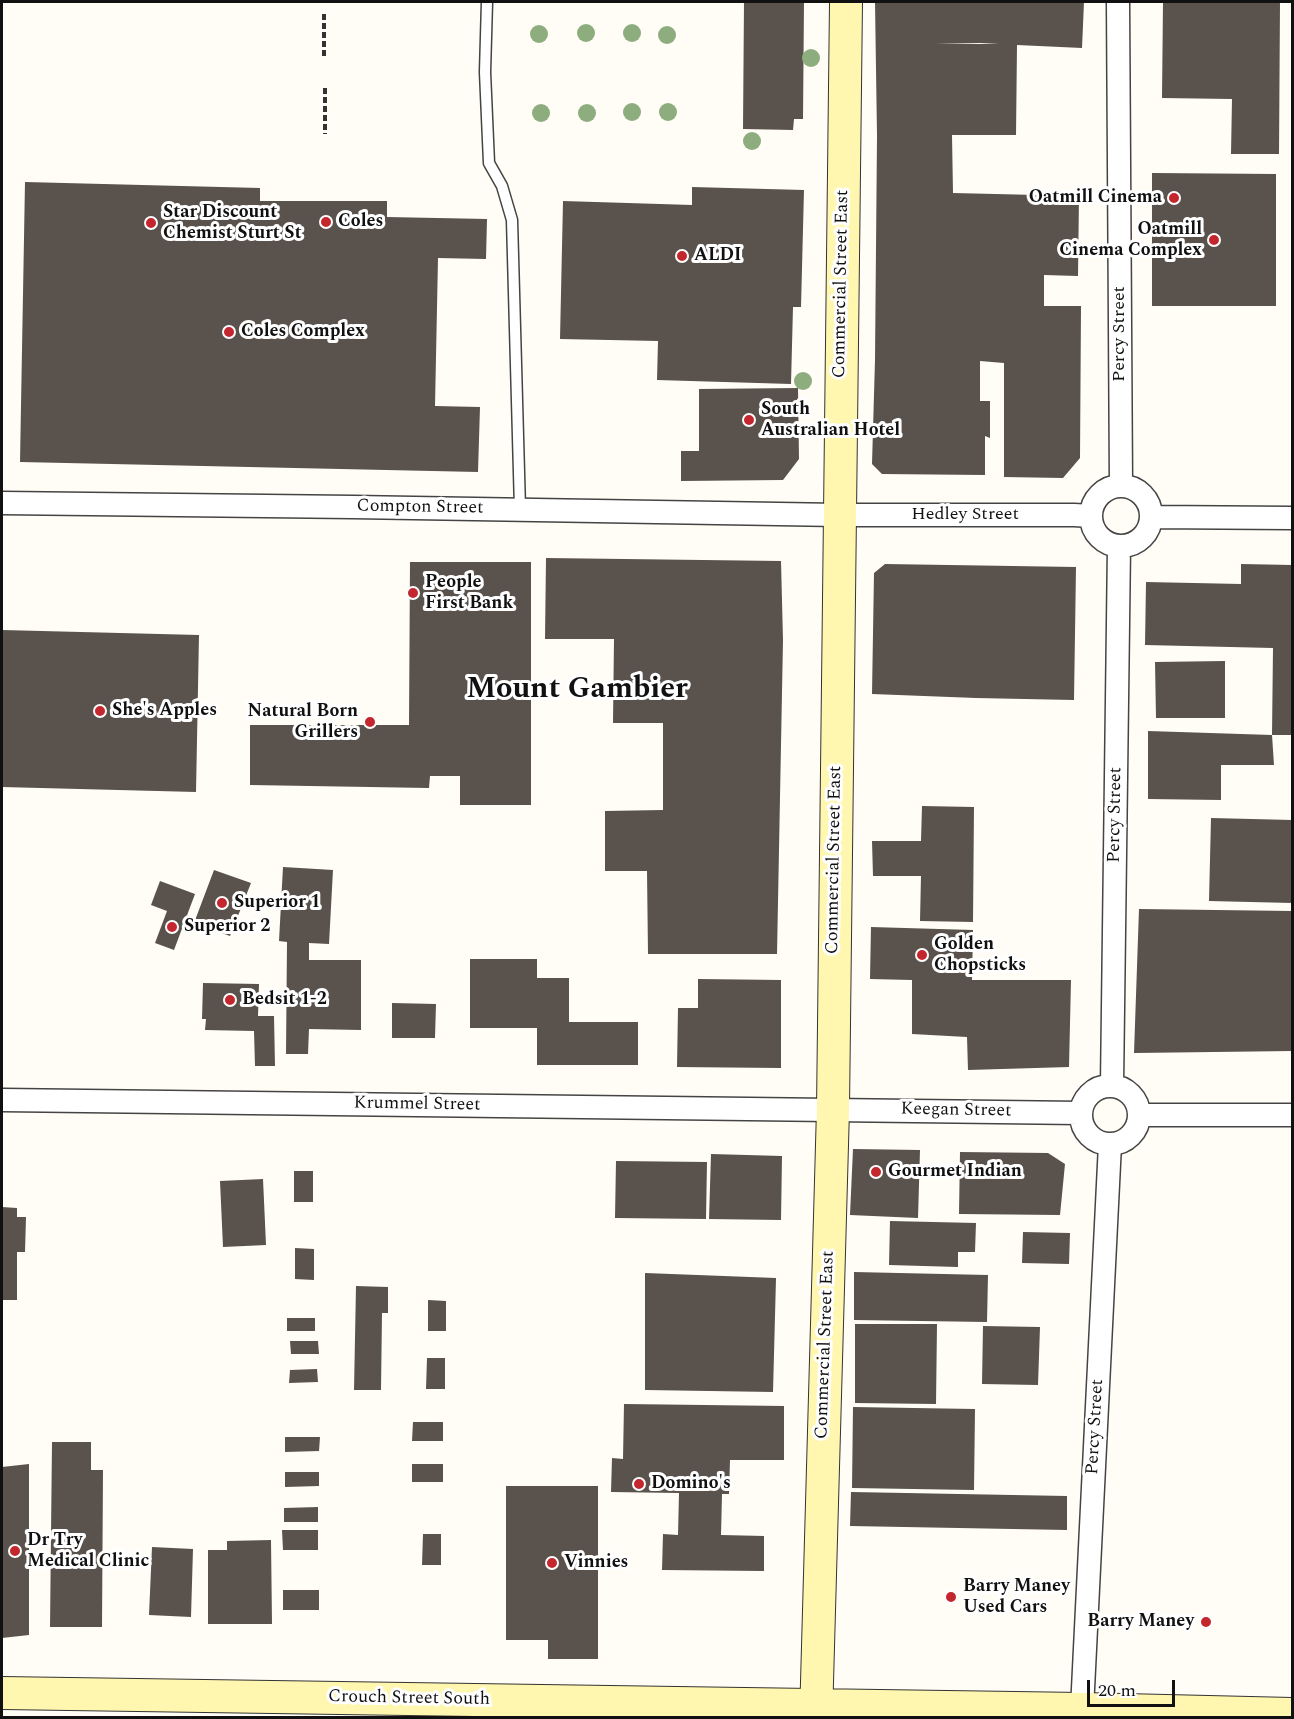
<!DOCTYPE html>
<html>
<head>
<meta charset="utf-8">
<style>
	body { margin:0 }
	#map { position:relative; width:1294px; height:1719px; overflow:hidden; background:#fffdf5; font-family:Spectral,serif }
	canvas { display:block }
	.frame { position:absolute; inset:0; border:3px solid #111; pointer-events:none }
	.scale { position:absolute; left:1087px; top:1680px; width:88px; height:27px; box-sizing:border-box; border:3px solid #111; border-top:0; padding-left:8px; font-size:18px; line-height:21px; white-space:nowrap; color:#111; -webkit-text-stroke:4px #fff; paint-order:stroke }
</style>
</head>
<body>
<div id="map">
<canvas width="1294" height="1719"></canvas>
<div class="frame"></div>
<div class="scale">20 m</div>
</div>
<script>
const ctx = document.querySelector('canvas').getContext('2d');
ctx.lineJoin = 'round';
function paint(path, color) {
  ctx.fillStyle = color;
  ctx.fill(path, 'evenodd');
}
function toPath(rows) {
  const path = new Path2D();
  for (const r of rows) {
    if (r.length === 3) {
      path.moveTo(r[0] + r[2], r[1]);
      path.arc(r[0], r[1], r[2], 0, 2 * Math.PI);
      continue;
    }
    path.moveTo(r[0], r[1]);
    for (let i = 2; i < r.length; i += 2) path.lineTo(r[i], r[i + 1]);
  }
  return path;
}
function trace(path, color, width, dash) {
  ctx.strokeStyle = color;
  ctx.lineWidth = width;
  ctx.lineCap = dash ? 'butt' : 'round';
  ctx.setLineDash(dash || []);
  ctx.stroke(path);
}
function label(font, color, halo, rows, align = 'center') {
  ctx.font = font + ' Spectral,serif';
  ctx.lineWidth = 6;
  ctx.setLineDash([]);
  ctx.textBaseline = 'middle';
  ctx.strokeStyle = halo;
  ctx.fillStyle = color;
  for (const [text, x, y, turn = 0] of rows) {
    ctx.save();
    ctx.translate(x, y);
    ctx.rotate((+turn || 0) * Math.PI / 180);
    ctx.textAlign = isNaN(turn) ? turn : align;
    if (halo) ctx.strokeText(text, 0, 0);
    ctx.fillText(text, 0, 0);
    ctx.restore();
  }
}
const building = toPath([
	[744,2,804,2,803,119,794,119,793,130,743,129],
	[875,2,1084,2,1082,48,1017,45,1016,135,952,135,953,193,1079,196,1078,276,1044,275,1044,306,1081,306,1080,458,1063,478,1004,477,1004,363,980,361,980,401,990,401,990,438,985,436,985,475,882,474,872,464,875,360,877,136],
	[980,43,999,44,935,44],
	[1163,2,1280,2,1279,154,1231,154,1232,99,1162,98],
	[1152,173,1276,174,1276,306,1152,306],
	[25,182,260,188,260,201,387,201,387,217,487,219,486,259,438,258,435,406,480,407,478,472,20,462],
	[692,187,804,190,801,307,793,307,791,384,657,380,658,341,560,339,563,201,692,205],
	[798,388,799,459,783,480,681,481,681,451,699,451,699,389],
	[546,558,781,561,783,640,777,954,648,954,647,871,605,871,605,811,663,810,663,723,613,723,614,639,545,639],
	[410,562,531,562,531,805,460,805,460,776,430,776,429,788,250,785,250,725,409,725],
	[885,564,1076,567,1074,700,976,698,872,694,874,573],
	[1241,564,1292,565,1292,735,1272,735,1274,765,1221,765,1221,800,1148,799,1148,731,1272,735,1273,648,1145,645,1146,582,1241,584],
	[2,630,199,635,196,792,2,787],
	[1225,661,1225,718,1156,718,1155,662],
	[922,806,974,807,973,922,920,921,921,876,873,876,872,841,921,841],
	[1211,818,1292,820,1292,903,1209,901],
	[283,867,333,870,329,944,309,943,309,960,361,960,361,1030,309,1029,308,1054,286,1054,287,942,279,941],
	[214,870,251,883,230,936,194,923],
	[160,881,195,894,174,950,155,943,167,911,151,905],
	[1139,909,1292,911,1292,1051,1134,1053],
	[871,927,973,930,972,980,1071,980,1069,1067,968,1070,967,1037,912,1034,912,980,870,979],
	[470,959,537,959,537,978,569,978,569,1022,638,1022,638,1065,537,1065,537,1028,470,1028],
	[698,979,781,980,781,1068,677,1067,678,1008,698,1008],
	[203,983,259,984,258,1016,274,1016,275,1066,255,1066,254,1031,205,1030,206,1019,202,1019],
	[392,1003,436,1004,435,1038,392,1038],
	[853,1149,920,1150,918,1218,850,1215],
	[960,1152,1048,1153,1065,1164,1060,1215,959,1214],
	[711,1154,782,1156,781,1220,709,1219],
	[616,1161,707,1162,706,1219,615,1218],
	[294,1171,313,1171,313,1202,294,1202],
	[263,1179,266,1245,223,1247,220,1181],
	[2,1207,17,1208,17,1217,26,1217,25,1252,17,1252,17,1300,2,1300],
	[890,1221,976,1223,975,1252,958,1252,958,1267,889,1265],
	[1023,1232,1070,1233,1069,1264,1022,1263],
	[295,1248,314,1249,314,1280,295,1279],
	[854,1272,988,1275,987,1322,854,1320],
	[645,1273,776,1278,773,1392,645,1390],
	[356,1286,388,1287,388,1313,382,1313,381,1390,354,1390],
	[428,1300,446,1301,446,1331,428,1331],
	[287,1318,315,1318,315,1331,287,1331],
	[855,1324,937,1324,936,1404,855,1403],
	[983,1326,1040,1327,1038,1385,982,1384],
	[290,1341,318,1341,319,1354,291,1354],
	[427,1358,445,1358,445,1389,426,1389],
	[317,1369,318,1382,289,1383,290,1370],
	[624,1404,784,1406,784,1460,730,1460,729,1494,722,1494,721,1535,764,1536,764,1571,662,1570,663,1534,678,1535,679,1493,611,1492,612,1458,623,1459],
	[853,1407,975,1409,974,1490,852,1488],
	[413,1422,443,1422,443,1441,412,1441],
	[285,1437,320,1437,319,1451,285,1452],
	[52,1442,91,1442,91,1470,103,1470,102,1627,50,1627],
	[29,1464,29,1635,2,1638,2,1467],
	[412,1464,443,1464,443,1482,412,1482],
	[285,1472,319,1472,319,1486,285,1487],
	[506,1486,598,1486,598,1659,548,1659,548,1640,506,1640],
	[851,1492,1067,1496,1067,1530,850,1526],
	[318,1507,318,1522,284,1522,284,1508],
	[282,1530,318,1530,318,1550,283,1550],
	[423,1534,441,1534,441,1565,422,1565],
	[271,1540,272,1624,208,1624,208,1550,227,1550,227,1541],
	[152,1547,193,1549,191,1617,149,1615],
	[283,1590,319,1590,319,1610,283,1610]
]);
const path = toPath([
	[324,56,324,12],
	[325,88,325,134]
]);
const lane = toPath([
	[487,2,485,72,489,163,502,186,512,220,520,509]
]);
const street = toPath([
	[1118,2,1121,486],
	[1121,516,30],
	[2,503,353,507,839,515,1074,515,1091,516],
	[1151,517,1292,518],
	[1112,1085,1119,546],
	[1110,1115,29],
	[2,1100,1080,1113],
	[1139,1115,1292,1115],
	[1082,1709,1110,1144]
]);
const secondary = toPath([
	[2,1693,1082,1709,1292,1714],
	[816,1718,833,1109,846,2]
]);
const trees = [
	[586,33],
	[632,33],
	[539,34],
	[667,35],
	[811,58],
	[632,112],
	[668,112],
	[541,113],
	[587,113],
	[752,141],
	[803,381]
];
const markers = [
	[1174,198,6,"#c4262e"],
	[326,222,6,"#c4262e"],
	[151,223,6,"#c4262e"],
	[1214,240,6,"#c4262e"],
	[682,256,6,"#c4262e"],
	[229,332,6,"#c4262e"],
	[749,420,6,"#c4262e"],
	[413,593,6,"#c4262e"],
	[100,711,6,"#c4262e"],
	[370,722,6,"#c4262e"],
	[222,903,6,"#c4262e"],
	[172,927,6,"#c4262e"],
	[922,955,6,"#c4262e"],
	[230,1000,6,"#c4262e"],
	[876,1172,6,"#c4262e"],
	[639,1484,6,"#c4262e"],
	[15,1551,6,"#c4262e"],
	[552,1563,6,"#c4262e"],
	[951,1597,6,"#c4262e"],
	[1206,1622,6,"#c4262e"]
];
const poiNames = [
	["Oatmill Cinema",1162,198,"right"],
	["Star Discount",163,213],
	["Chemist Sturt St",163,234],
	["Coles",338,222],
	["Oatmill",1202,230,"right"],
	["Cinema Complex",1202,251,"right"],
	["ALDI",694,256],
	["Coles Complex",241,332],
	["South",761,410],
	["Australian Hotel",761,431],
	["People",425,583],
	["First Bank",425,604],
	["She's Apples",112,711],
	["Natural Born",358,712,"right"],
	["Grillers",358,733,"right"],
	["Superior 1",234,903],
	["Superior 2",184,927],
	["Golden",934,945],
	["Chopsticks",934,966],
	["Bedsit 1-2",242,1000],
	["Gourmet Indian",888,1172],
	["Domino's",651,1484],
	["Dr Try",27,1541],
	["Medical Clinic",27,1562],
	["Vinnies",564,1563],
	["Barry Maney",963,1587],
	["Used Cars",963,1608],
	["Barry Maney",1194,1622,"right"]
];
const streetNames = [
	["Commercial Street East",842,284,-89],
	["Percy Street",1120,334,-90],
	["Compton Street",420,508,1],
	["Hedley Street",965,515],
	["Percy Street",1116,815,-89],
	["Commercial Street East",835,860,-89],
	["Krummel Street",417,1105,1],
	["Keegan Street",956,1111,1],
	["Commercial Street East",826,1345,-88],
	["Percy Street",1096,1427,-87],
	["Crouch Street South",409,1699,1]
];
const townNames = [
	["Mount Gambier",577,691]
];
paint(building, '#5a524d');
trace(lane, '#444', 13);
trace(street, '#444', 25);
trace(secondary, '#333', 34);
trace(path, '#333', 4, [6, 3]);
trace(lane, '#fff', 10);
trace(street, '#fff', 22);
trace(secondary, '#fff6b0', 32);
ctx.fillStyle = '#8dad7f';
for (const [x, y] of trees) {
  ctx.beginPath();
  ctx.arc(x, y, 9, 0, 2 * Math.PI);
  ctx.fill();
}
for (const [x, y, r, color] of markers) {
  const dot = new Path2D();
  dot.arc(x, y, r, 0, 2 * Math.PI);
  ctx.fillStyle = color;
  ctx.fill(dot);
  trace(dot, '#fff', 2);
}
label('bold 18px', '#111', '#fff', poiNames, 'left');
label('18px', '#111', '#fff', streetNames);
label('bold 30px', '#111', '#fff', townNames);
</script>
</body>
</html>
